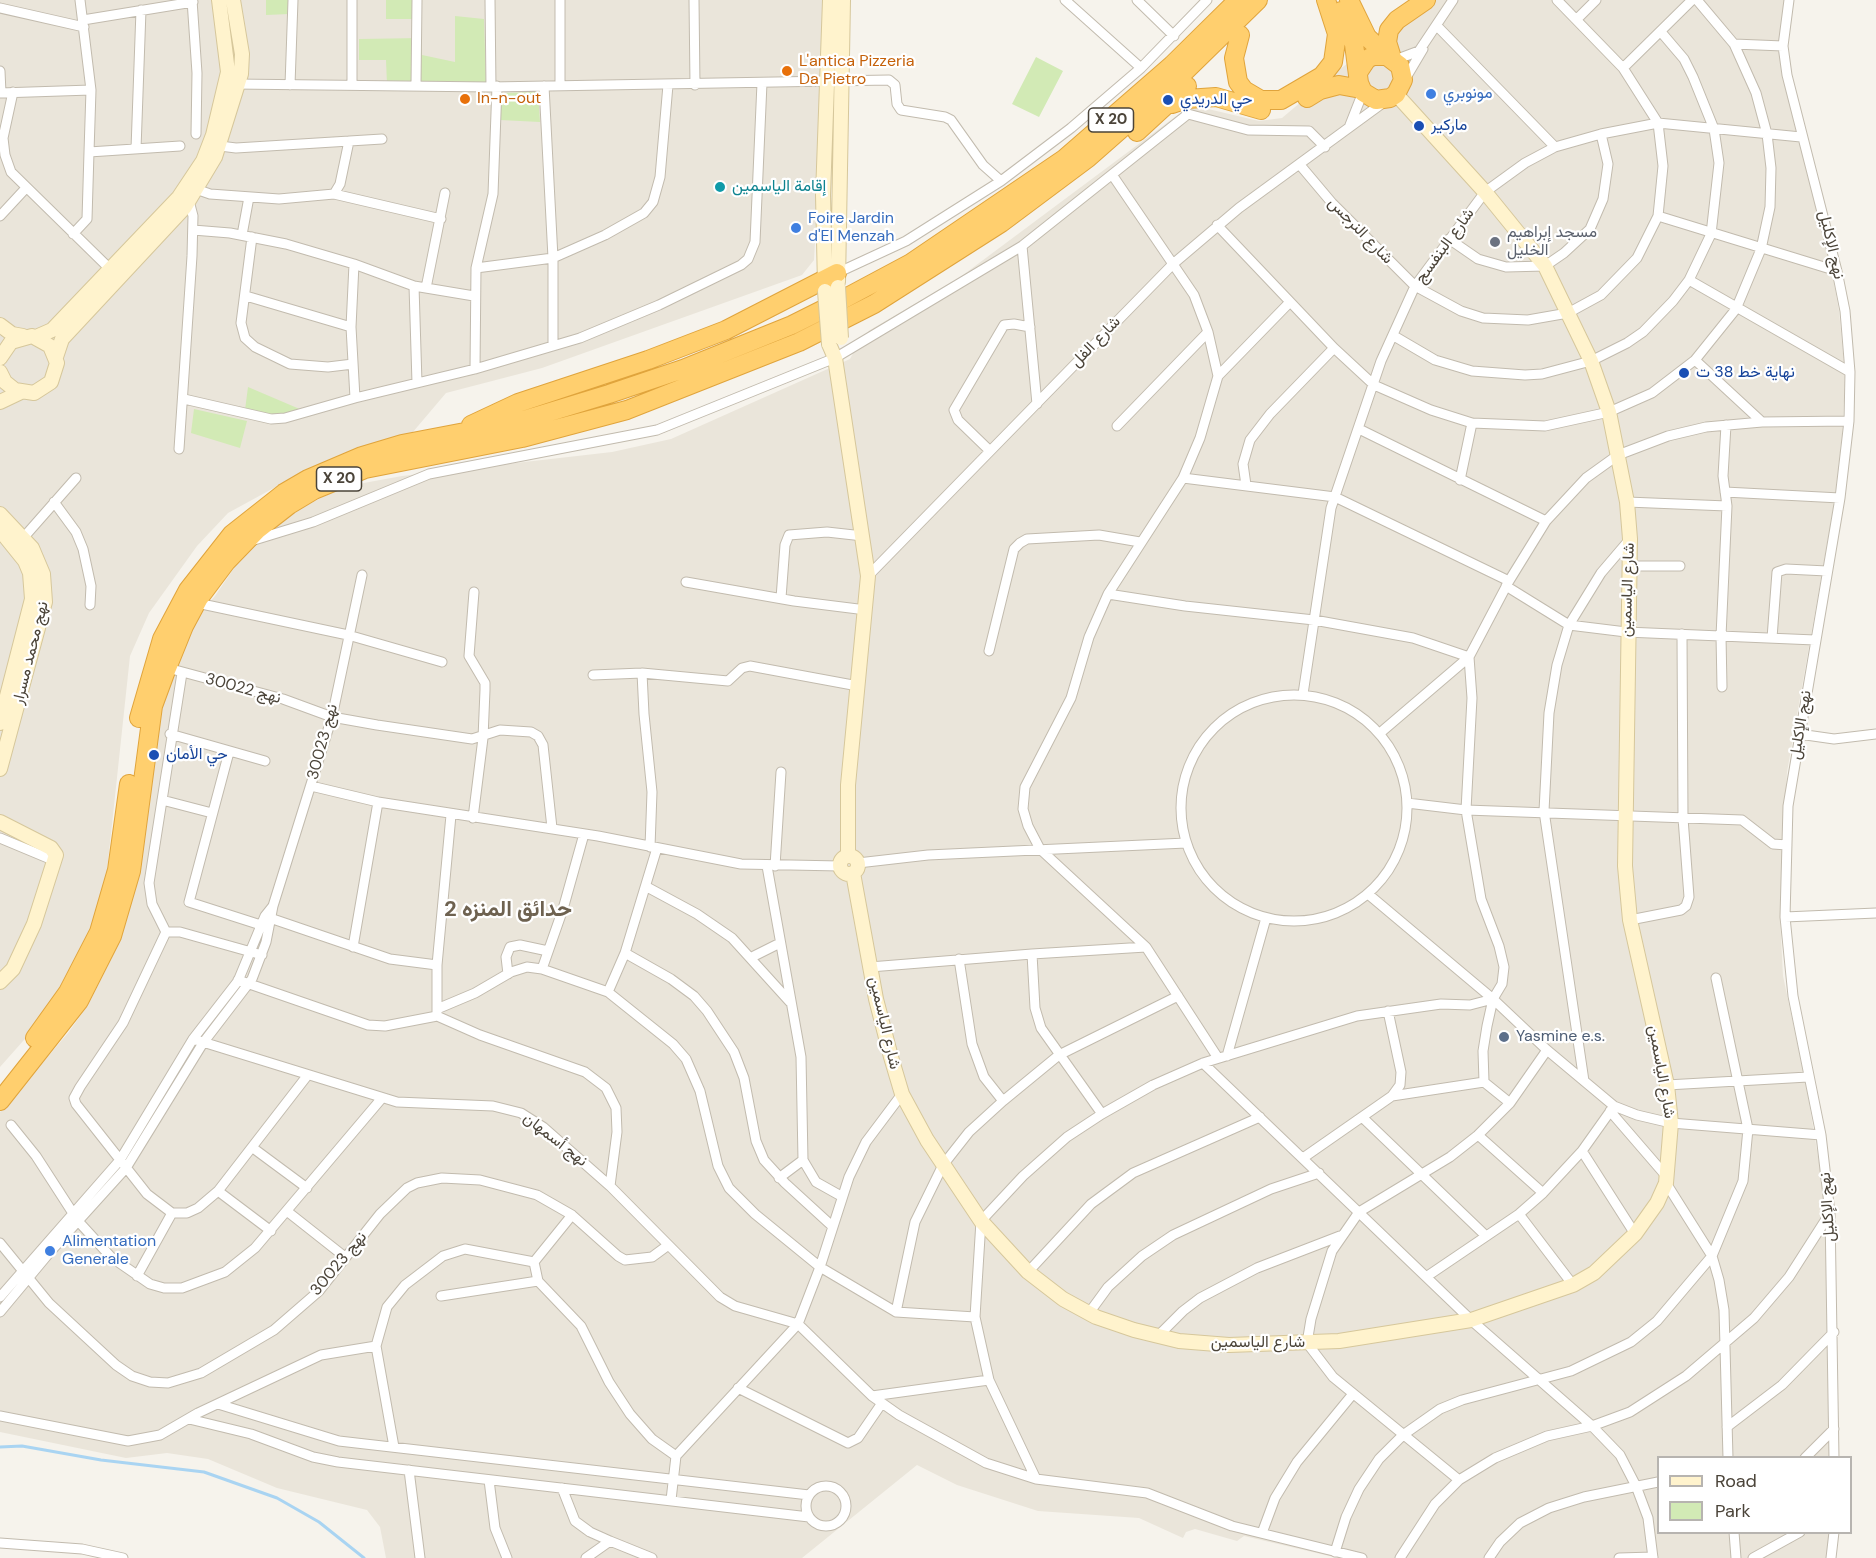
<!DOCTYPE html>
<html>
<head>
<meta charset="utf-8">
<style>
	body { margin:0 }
	#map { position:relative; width:1876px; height:1558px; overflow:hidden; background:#f6f3ec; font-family:"DM Sans",sans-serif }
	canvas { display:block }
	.legend { position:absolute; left:1657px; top:1456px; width:195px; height:78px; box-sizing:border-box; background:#fff; border:2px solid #b7b4b0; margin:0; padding:8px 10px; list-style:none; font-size:18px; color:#4b4439 }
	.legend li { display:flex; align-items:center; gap:12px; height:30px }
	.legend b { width:30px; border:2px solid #b7b4b0 }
</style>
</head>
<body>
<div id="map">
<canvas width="1876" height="1558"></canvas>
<ul class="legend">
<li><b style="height:8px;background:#fff3cd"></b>Road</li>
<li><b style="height:16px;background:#d2eab5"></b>Park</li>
</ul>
</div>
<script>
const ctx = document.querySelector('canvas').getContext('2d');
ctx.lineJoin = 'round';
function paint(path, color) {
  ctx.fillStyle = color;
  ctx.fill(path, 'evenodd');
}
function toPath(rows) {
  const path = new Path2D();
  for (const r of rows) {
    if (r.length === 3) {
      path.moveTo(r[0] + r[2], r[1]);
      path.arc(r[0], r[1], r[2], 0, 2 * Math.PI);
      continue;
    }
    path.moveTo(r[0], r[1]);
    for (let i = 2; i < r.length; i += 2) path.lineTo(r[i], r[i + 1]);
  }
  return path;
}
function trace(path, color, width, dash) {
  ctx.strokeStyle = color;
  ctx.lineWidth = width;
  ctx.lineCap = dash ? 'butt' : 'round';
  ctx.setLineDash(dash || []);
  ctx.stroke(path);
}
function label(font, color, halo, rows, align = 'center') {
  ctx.font = font + ' "DM Sans",Vazirmatn,sans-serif';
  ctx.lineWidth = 4.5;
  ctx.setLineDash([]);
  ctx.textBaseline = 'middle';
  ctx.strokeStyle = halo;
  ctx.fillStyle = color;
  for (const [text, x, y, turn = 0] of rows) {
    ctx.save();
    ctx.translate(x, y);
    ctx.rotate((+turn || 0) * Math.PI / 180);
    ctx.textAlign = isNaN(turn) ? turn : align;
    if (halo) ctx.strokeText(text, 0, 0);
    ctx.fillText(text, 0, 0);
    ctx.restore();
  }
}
const residential = toPath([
	[0,0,828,0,814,260,802,275,542,368,446,393,407,439,305,471,228,513,197,546,149,613,130,656,104,899,98,922,47,1014,0,1067],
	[1435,0,1786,0,1781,36,1831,267,1839,311,1845,374,1843,427,1834,504,1787,772,1780,917,1783,976,1806,1084,1825,1199,1830,1326,1829,1457,1658,1458,1658,1532,1830,1533,1827,1558,1338,1558,1244,1536,1237,1541,1195,1529,1186,1532,1183,1538,1139,1518,1038,1511,957,1485,917,1465,802,1558,386,1558,380,1527,367,1510,277,1488,208,1459,167,1453,126,1458,0,1432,0,1112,68,1033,88,1005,120,942,138,880,161,710,176,663,199,614,215,596,249,546,296,511,342,487,402,476,612,452,671,439,850,359,861,338,870,330,959,278,1191,105,1259,121,1282,118,1340,69]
]);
const green = toPath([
	[266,0,288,0,289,14,266,15],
	[386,0,413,0,413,19,386,19],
	[455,16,484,19,486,82,387,84,386,60,359,60,359,39,421,38,422,55,455,62],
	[1036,57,1063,71,1039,117,1012,104],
	[538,92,540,122,500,120,501,93],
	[248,387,302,410,283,418,245,410],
	[194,409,247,421,240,448,191,433]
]);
const stream = toPath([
	[0,1447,22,1446,101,1460,204,1472,277,1498,319,1522,364,1558]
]);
const street = toPath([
	[192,0,197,73,196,134],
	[490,0,491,87],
	[560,0,560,86],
	[694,0,695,85],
	[1065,0,1141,68],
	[1137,0,1174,36],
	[1789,0,1783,46,1787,75,1837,271,1845,311,1850,372,1849,421,1840,498,1788,806,1785,917,1793,996,1821,1135,1830,1213,1834,1458],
	[0,8,84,27],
	[1577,19,1596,0],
	[83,20,193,2],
	[1438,27,1555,147],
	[1734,44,1783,46],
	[1395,60,1419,51,1453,0],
	[1623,68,1692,0],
	[0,71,1,93],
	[1404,81,1423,49],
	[234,84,491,87,889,80,895,85,897,104,901,110,945,117,951,120,983,165,1001,181],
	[290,85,293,0],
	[352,85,352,0],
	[416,85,417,0],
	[544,86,553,258,553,345],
	[13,92,3,138,5,155,11,172,110,269],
	[0,93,91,90],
	[1350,125,1363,92],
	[220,146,236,148,382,139],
	[136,149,141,10],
	[89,152,180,146],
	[1300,165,1332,203,1415,286,1461,311,1483,318,1528,320,1568,313,1601,295,1637,258,1658,216,1663,166,1658,123,1623,68,1557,0],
	[1113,176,1194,295,1208,332,1218,376,1200,438,1183,478,1108,594,1185,606,1314,620,1413,638,1469,657],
	[190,187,210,194,279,199,334,194,441,219],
	[334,194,340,184,349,141],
	[0,216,26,188],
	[1658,216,1837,271],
	[1217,225,1334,348,1374,385,1431,410,1472,423,1545,426,1609,412,1652,393,1695,360,1736,309,1761,249,1770,207,1771,168,1767,134,1756,93,1734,44,1697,0],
	[193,230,230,233,286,244,354,264,414,286,474,296],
	[73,234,87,219,89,152,91,90,80,0],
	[242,235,249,197],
	[252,237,241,323,245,338,255,347,290,364,328,367,353,364],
	[1449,239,1478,259,1506,267,1545,266,1564,253,1590,229,1603,199,1608,164,1601,134],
	[1022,246,1037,404],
	[354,264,351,327,355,398],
	[476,268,553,258,605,235,644,213,653,202,660,177,668,85],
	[837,273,906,241,1001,181,1071,128,1141,68,1207,0],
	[1689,280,1850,372],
	[414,286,417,383],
	[426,288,445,193],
	[246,296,351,327],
	[1394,336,1435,360,1472,371,1525,375,1542,374,1591,361,1627,343,1643,332,1673,301,1689,280,1711,234,1719,163,1714,129,1693,77,1684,59,1661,32],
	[1695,360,1762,422],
	[475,369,476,268,493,194,497,86],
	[1218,376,1290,302],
	[184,399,271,419,285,418,355,398,475,369,580,338,659,305,741,265,748,259,755,242,762,83],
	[1117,426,1208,332],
	[1359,429,1546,521],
	[179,449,192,256,193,216,189,201],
	[990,451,958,420,954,410,1004,325,1014,324,1030,327],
	[1183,478,1335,497,1509,581],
	[1460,480,1472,423],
	[1246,485,1243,464,1250,440,1270,414,1334,348],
	[1725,492,1840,498],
	[54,502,76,532,83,549,91,586,90,605],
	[1627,502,1727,506],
	[24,537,76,478],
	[251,541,313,522,429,474,657,430,835,358,1022,246,1188,114,1248,130,1309,131,1325,147],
	[1629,566,1680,566],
	[868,576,1173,264,1239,208,1384,102],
	[686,582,794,601,866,610],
	[1506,586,1569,625,1626,632,1815,640],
	[1108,594,1089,637,1071,698,1025,787,1023,809,1028,826,1040,849,1146,947,1218,1058],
	[781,598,785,545,789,535,827,532,863,536],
	[197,603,348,635,442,662],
	[1772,638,1777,572,1786,569,1827,571],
	[989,651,1014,549,1020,543,1027,539,1099,535,1140,542],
	[1469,657,1472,698,1466,810,1481,899,1499,946,1504,967,1502,984,1493,999,1487,1026,1483,1051,1484,1082],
	[164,667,283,699,332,717,377,725,472,739,500,730,531,732,538,736,543,745,552,828],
	[642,673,644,714,652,792,650,847],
	[593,675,642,673,728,681,742,668,750,666,858,686],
	[1722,687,1721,636,1727,506,1723,476,1726,425],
	[1303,694,1331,508,1381,361,1415,286,1485,192,1525,163,1555,147,1601,134,1658,123,1801,137],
	[1294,808,113],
	[1380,733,1469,657,1509,581,1546,521,1586,478,1618,455,1668,436,1706,427,1762,422,1849,421],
	[170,734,265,761],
	[1799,734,1834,739,1876,734],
	[229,752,189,902,267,927],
	[311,786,378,802,353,947],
	[162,800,212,813],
	[378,802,598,836,741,864,840,866],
	[1407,803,1466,810,1742,820,1773,844,1787,845],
	[473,818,483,738,485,690,485,683,469,656,474,592],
	[0,838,55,861],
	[858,863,928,855,1186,843],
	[767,866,801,1057,803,1160,816,1182,841,1196],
	[775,866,781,772],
	[647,887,697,914,732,938,790,1002],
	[1368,894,1493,999,1547,1050,1614,1106,1637,1115,1671,1123,1821,1135],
	[267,917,390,959,437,965],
	[1785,917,1876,913],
	[1630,920,1681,910,1686,906,1689,897,1683,818,1682,634],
	[166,932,152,904,149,883,182,673],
	[625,953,657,848],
	[262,955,180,932,166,932,123,1023,80,1087,74,1098,76,1104,147,1194,172,1213,187,1213,198,1208,218,1191,307,1076],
	[752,957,780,943],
	[959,959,972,1044,984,1077,1003,1101],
	[870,967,1032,954],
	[542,969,563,909,584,834],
	[508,974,506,957,510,947,520,945,548,951],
	[238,980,368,1025,385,1026,437,1016,480,1035,585,1072,606,1088,616,1108,617,1132,610,1186],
	[608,992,673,1044,686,1059,700,1091,718,1166,729,1188,755,1214,820,1267,896,1312,975,1317],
	[437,1009,475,993,511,972,527,967,542,969,608,992,625,953,671,979,694,996,707,1011,734,1052,744,1078,756,1141,764,1160,785,1183,832,1226],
	[437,1013,437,965,451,815],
	[193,1039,397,1102,493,1106,521,1113,543,1127,610,1186,720,1297,735,1306,798,1324,872,1396,899,1415,986,1463,1036,1479,1147,1493,1232,1526,1362,1558],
	[1227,1056,1266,918],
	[1203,1063,1471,1320,1592,1426,1620,1455,1636,1486,1648,1518,1653,1558],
	[1584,1081,1544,811,1549,713,1557,665,1569,625,1601,573,1630,539],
	[1667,1085,1808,1077],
	[1392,1096,1484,1082,1510,1103],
	[1610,1111,1667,1177],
	[1102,1114,1041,1028,1035,1008,1032,954,1146,947],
	[1362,1117,1486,1236],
	[11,1125,36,1156,78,1221,111,1257,150,1284,164,1288,182,1288,225,1272,255,1248,382,1098],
	[1478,1135,1543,1193],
	[253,1148,307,1188],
	[1582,1151,1635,1234],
	[1303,1158,1392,1096,1400,1085,1401,1072,1388,1011],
	[779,1178,803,1160],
	[1666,1183,1712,1256,1719,1280,1724,1310,1728,1458],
	[218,1191,271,1231],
	[288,1212,345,1257],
	[1519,1214,1573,1285],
	[0,1243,49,1303,116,1365,132,1376,150,1382,168,1383,201,1373,274,1330,319,1291,380,1214,407,1188,417,1183,442,1178,480,1180,537,1195,572,1215,618,1256,625,1260,652,1257,667,1246],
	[534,1262,572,1215],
	[1028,1272,1091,1204,1133,1173,1260,1117],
	[137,1276,172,1213],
	[1426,1277,1519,1214,1543,1193,1582,1151,1614,1106],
	[441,1296,538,1281],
	[0,1297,120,1160,193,1039,238,981,265,916,273,906],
	[0,1312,50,1252,126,1168,203,1043,252,979,266,942,273,906,332,717,362,575],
	[896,1312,915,1222,943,1165,969,1132,1003,1101,1059,1055,1178,996],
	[1089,1313,1108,1287,1142,1256,1173,1235,1271,1189,1319,1173],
	[1158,1336,1183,1311,1200,1298,1257,1268,1340,1236],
	[376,1346,394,1447],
	[738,1388,848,1443,858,1438,882,1403],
	[872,1396,989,1380],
	[218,1404,339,1441,809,1495],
	[0,1416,128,1441,160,1435,198,1413,321,1355,376,1346,387,1307,405,1285,443,1256,465,1249,534,1262,538,1281,581,1326,609,1382,630,1414,652,1439,676,1456],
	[189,1419,251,1434,313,1457,338,1462,809,1517],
	[1727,1427,1782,1385,1834,1332],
	[1805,1458,1834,1429],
	[409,1470,420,1558],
	[1036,1479,989,1380,975,1317,981,1221,1023,1176,1067,1137,1102,1114,1153,1085,1203,1063,1357,1016,1441,1004,1470,1005,1493,999],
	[489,1480,495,1528,507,1558],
	[1459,1480,1333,1377,1307,1343,1311,1319,1332,1251,1359,1212,1450,1157,1478,1135,1510,1103,1547,1050],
	[826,1506,20],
	[562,1488,575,1521,590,1532,610,1541],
	[671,1500,676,1456,798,1324,820,1267,849,1177,866,1142,902,1094],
	[1734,1532,1736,1558],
	[1262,1533,1275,1498,1297,1462,1352,1395],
	[0,1543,82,1549,123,1558],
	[1335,1552,1346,1517,1359,1489,1379,1459,1403,1435,1440,1409,1462,1400,1571,1371,1631,1342,1657,1321,1712,1256,1743,1181,1748,1129,1716,978],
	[586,1558,610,1541,652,1558],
	[1400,1558,1435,1504,1459,1480,1495,1458,1547,1436,1592,1426,1630,1412,1686,1376,1754,1318,1789,1277,1830,1213],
	[1489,1558,1500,1542,1520,1523,1549,1508,1584,1497,1658,1482],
	[1619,1558,1653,1557],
	[1753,1558,1800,1532],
	[1831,1558,1834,1532]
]);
const secondary = toPath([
	[838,282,843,0],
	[825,286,823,195,830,0],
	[0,325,12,334,23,336],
	[36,337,52,330,179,197,203,161,213,135,228,72,219,0],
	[829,344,835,358,868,576,848,785,848,856],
	[56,357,62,339,185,207,215,157,241,74,242,54,233,0],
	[0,358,11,342,32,336,50,346,57,363,51,382,34,393,15,390,5,382,0,372],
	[0,402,21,392],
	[0,514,32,548,43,574,45,602,0,769],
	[0,530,25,561,30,573,32,599,0,723],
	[0,822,51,848,56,855,34,924,13,969,0,982],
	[849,865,9],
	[853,873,876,999,891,1057,902,1094,927,1140,981,1221,1028,1272,1063,1299,1096,1317,1134,1330,1179,1341,1229,1345,1339,1341,1471,1320,1573,1285,1594,1273,1635,1234,1657,1203,1666,1183,1671,1123,1667,1085,1630,920,1625,866,1630,539,1627,502,1609,412,1591,361,1545,266,1485,192,1396,94]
]);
const highway = toPath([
	[1349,0,1367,37,1387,56],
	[1341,11,1354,44,1359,83,1363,92,1376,100,1390,98,1396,94,1403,80,1400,66,1387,56,1373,56,1367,59,1359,71],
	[1240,35,1234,58,1238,82,1244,90,1261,100,1281,100,1322,76,1333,62,1337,34,1326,0],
	[1392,58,1387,42,1389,30,1397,20,1426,0],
	[1307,98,1320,90,1339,85,1361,89],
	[1172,104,1187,99,1216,97,1261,110],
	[1137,132,1187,86],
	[471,425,518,403,648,360,726,330,837,273],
	[139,718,162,639,188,590,232,534,284,493,308,479,362,456,402,444,517,422,609,394,683,369,792,325,838,302,911,263,1064,159,1172,65,1238,0],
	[35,1038,68,992,99,932,117,870,129,784],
	[0,1101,79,1001,112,936,131,871,153,706,167,668,184,626,199,598,226,562,257,530,289,505,314,490,365,469,522,438,627,410,799,342,874,304,1001,223,1088,158,1172,84,1258,0]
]);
const secondaryBridge = toPath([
	[838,287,841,338],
	[825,291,829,344]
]);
const markers = [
	[787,71,6,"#e8710a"],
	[1431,94,6,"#3f7fe0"],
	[465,99,6,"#e8710a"],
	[1168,100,6,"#1a4fb4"],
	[1419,126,6,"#1a4fb4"],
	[720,187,6,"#0f9aa8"],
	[796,228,6,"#3f7fe0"],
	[1495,242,6,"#6b7280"],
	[1684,373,6,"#1a4fb4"],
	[154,755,6,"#1a4fb4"],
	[1504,1037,6,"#5c6f8a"],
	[50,1251,6,"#3f7fe0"]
];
const shields = [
	[1111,120,45],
	[339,479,45]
];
const shieldNames = [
	["X 20",1111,120],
	["X 20",339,479]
];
const foodNames = [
	["L'antica Pizzeria",799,62],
	["Da Pietro",799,80],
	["In-n-out",477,99]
];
const shopNames = [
	["مونوبري",1443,94],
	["Foire Jardin",808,219],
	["d'El Menzah",808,237],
	["Alimentation",62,1242],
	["Generale",62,1260]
];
const transitNames = [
	["حي الدريدي",1180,100],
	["ماركير",1431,126],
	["نهاية خط 38 ت",1696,373],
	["حي الأمان",166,755]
];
const cultureNames = [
	["إقامة الياسمين",732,187]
];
const streetNames = [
	["شارع النرجس",1360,231,46],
	["نهج الإكليل",1831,245,77],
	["شارع البنفسج",1445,246,-54],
	["شارع الفل",1096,342,-46],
	["شارع الياسمين",1628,590,-88],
	["نهج محمد مسرار",31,653,-76],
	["نهج 30022",243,689,15],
	["نهج الإكليل",1801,725,-81],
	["نهج 30023",323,742,-75],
	["شارع الياسمين",884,1023,77],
	["شارع الياسمين",1661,1072,80],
	["نهج أسمهان",555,1140,38],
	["نهج الإكليل",1828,1207,-94],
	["نهج 30023",339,1264,-50],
	["شارع الياسمين",1258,1343]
];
const worshipNames = [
	["مسجد إبراهيم",1507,233],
	["الخليل",1507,251]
];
const serviceNames = [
	["Yasmine e.s.",1516,1037]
];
const districtNames = [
	["حدائق المنزه 2",508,910]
];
paint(residential, '#eae5da');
paint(green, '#d2eab5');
trace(stream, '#a9d4f2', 3);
trace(street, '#c2bbae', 11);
trace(secondary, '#d6c79b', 16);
trace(highway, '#e0a43c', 20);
trace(street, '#fff', 9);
trace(secondary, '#fff3cd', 14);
trace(highway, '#ffcf6e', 18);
trace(secondaryBridge, '#d6c79b', 16, []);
trace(secondaryBridge, '#fff3cd', 14);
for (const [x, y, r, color] of markers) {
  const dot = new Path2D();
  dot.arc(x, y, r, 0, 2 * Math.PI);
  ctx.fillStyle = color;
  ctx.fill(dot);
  trace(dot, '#fff', 2);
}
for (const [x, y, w] of shields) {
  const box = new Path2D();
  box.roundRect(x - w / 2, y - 12, w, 24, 4.5);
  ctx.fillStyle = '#fff';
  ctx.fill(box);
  trace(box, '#4b4439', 1.5);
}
label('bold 15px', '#4b4439', null, shieldNames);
label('16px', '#c56008', '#fff', foodNames, 'left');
label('16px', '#366cbe', '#fff', shopNames, 'left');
label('16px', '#164399', '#fff', transitNames, 'left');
label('16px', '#0d838f', '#fff', cultureNames, 'left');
label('16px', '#4b4439', '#fff', streetNames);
label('16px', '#5b616d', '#fff', worshipNames, 'left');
label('16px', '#4e5e75', '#fff', serviceNames, 'left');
label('bold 22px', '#6e6250', '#fff', districtNames);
</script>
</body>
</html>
